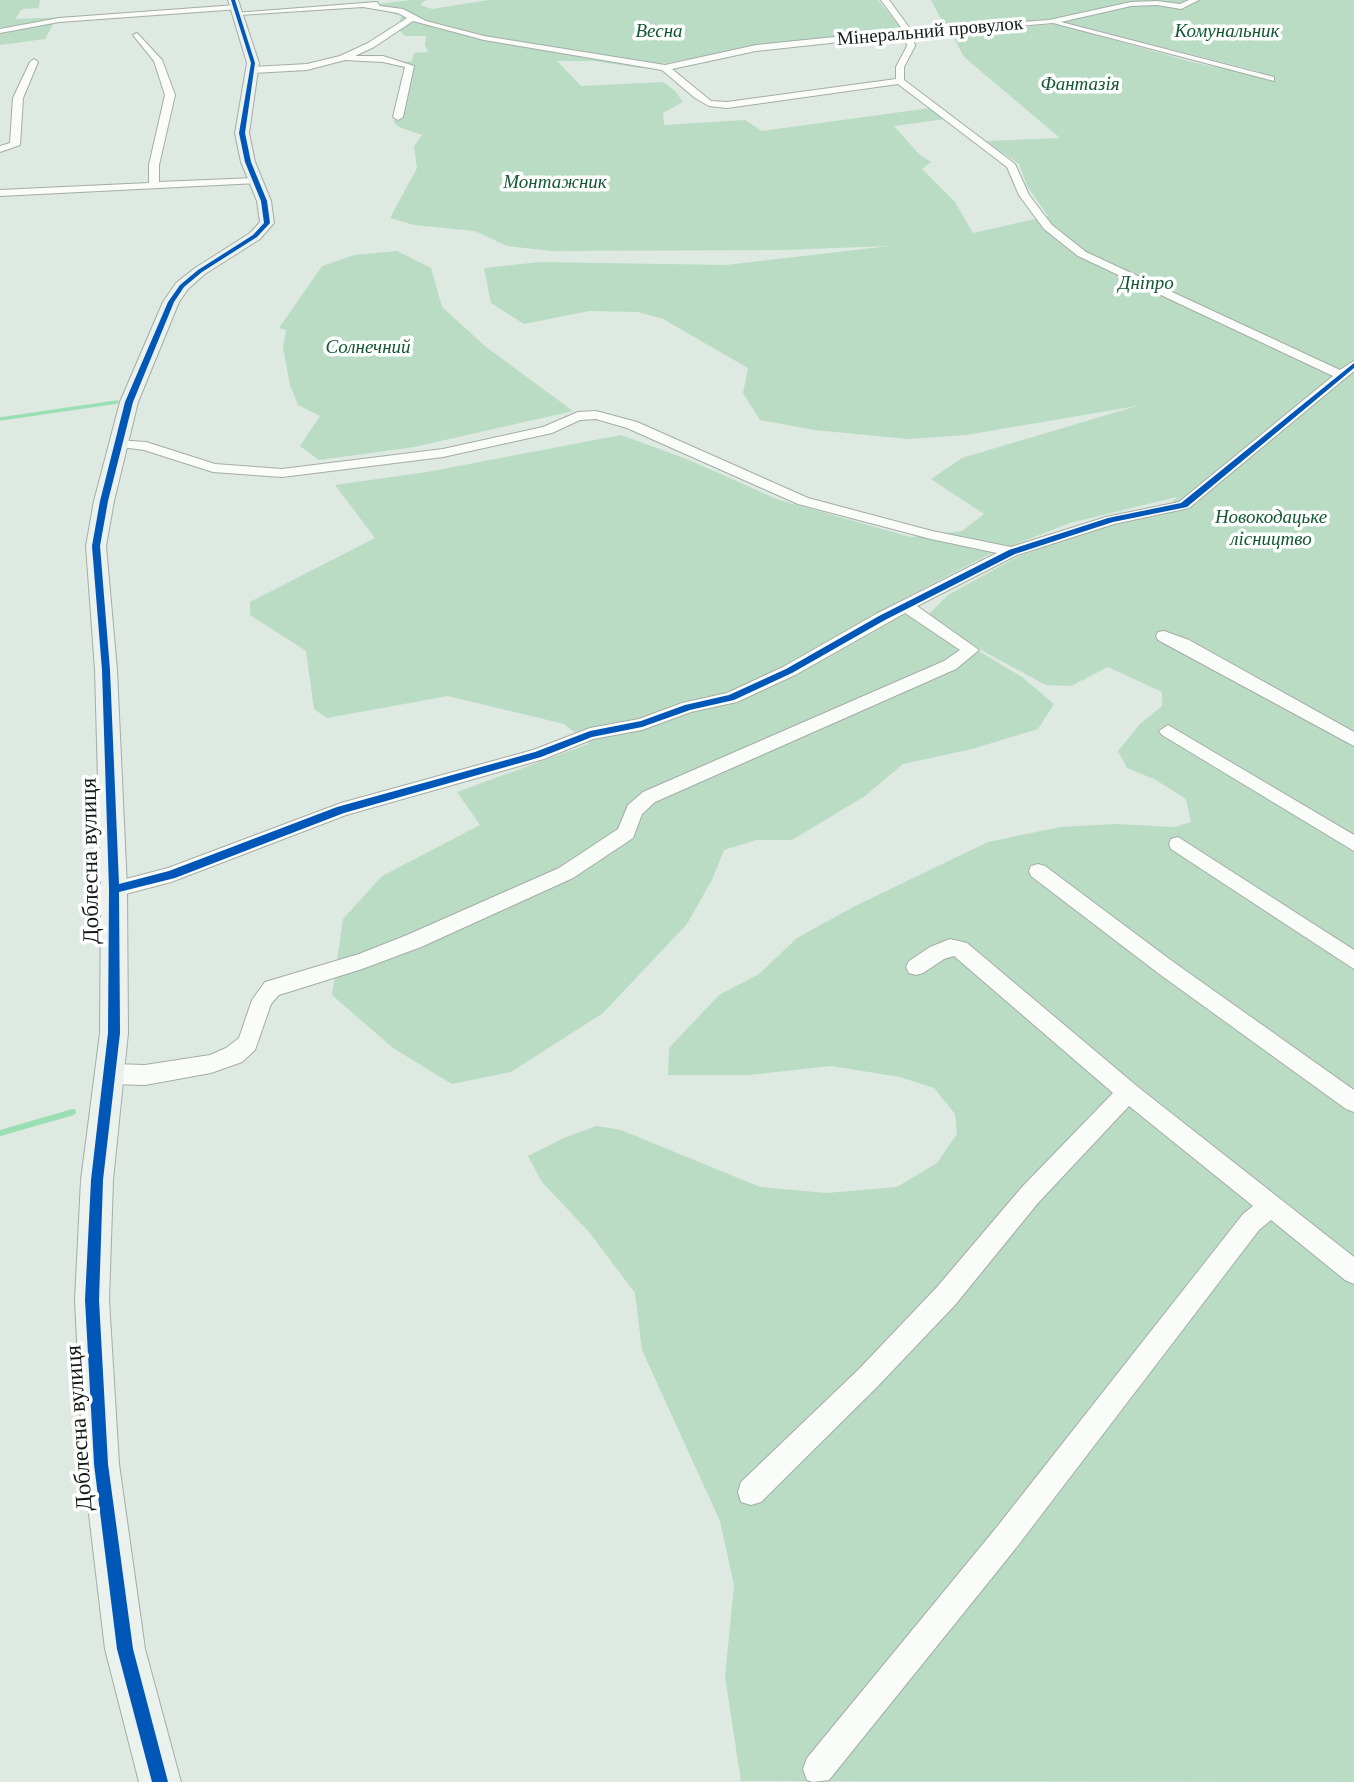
<!DOCTYPE html>
<html>
<head>
<meta charset="utf-8">
<style>
	body { margin:0 }
	canvas { display:block; background:#dde9e1 }
</style>
</head>
<body>
<canvas width="1354" height="1782"></canvas>
<script>
const ctx = document.querySelector('canvas').getContext('2d');
ctx.lineJoin = 'round';
function paint(path, color) {
  ctx.fillStyle = color;
  ctx.fill(path, 'evenodd');
}
function toPath(rows) {
  const path = new Path2D();
  for (const r of rows) {
    path.moveTo(r[0], r[1]);
    for (let i = 2; i < r.length; i += 2) path.lineTo(r[i], r[i + 1]);
  }
  return path;
}
function trace(path, color, width, dash) {
  ctx.strokeStyle = color;
  ctx.lineWidth = width;
  ctx.lineCap = dash ? 'butt' : 'round';
  ctx.setLineDash(dash || []);
  ctx.stroke(path);
}
function label(font, color, halo, rows, align = 'center') {
  ctx.font = font + ' "Times New Roman",serif';
  ctx.lineWidth = 7;
  ctx.setLineDash([]);
  ctx.textBaseline = 'middle';
  ctx.strokeStyle = halo;
  ctx.fillStyle = color;
  for (const [text, x, y, turn = 0] of rows) {
    ctx.save();
    ctx.translate(x, y);
    ctx.rotate((+turn || 0) * Math.PI / 180);
    ctx.textAlign = isNaN(turn) ? turn : align;
    if (halo) ctx.strokeText(text, 0, 0);
    ctx.fillText(text, 0, 0);
    ctx.restore();
  }
}
const green = toPath([
	[0,0,40,0,39,8,22,9,15,19,70,17,55,21,45,39,0,45],
	[411,0,426,0,420,5,432,9,489,0,878,0,904,32,726,52,640,68,594,61,557,61,581,86,663,82,675,91,683,102,663,113,664,125,745,120,762,131,930,108,946,119,894,126,919,154,931,162,922,169,955,202,973,233,1048,216,1027,186,1019,164,986,141,1060,138,964,57,951,33,1056,24,1192,62,1263,77,1257,71,1051,19,947,30,931,0,1354,0,1354,1782,741,1781,725,1677,734,1585,720,1521,642,1350,635,1293,589,1232,542,1182,528,1156,566,1137,596,1126,621,1130,760,1187,826,1193,897,1187,937,1163,957,1134,955,1114,934,1088,900,1077,831,1066,749,1075,668,1075,669,1048,719,995,759,974,797,938,855,906,988,842,1060,827,1115,824,1175,827,1191,822,1186,799,1156,780,1127,768,1118,751,1140,724,1162,706,1162,692,1108,667,1071,686,1046,685,983,651,928,615,948,595,1019,556,1109,524,1158,516,1177,497,1070,523,988,555,897,602,1022,677,1054,704,1038,729,972,749,903,764,865,796,792,840,756,840,724,850,712,880,687,924,603,1013,511,1072,452,1084,393,1048,332,995,343,919,382,876,480,825,457,792,589,744,564,724,448,696,327,718,314,709,306,651,250,615,250,602,375,538,335,485,427,472,621,435,689,460,779,500,911,537,962,531,984,514,931,479,962,458,1137,406,966,435,908,439,814,430,760,420,743,393,748,368,663,319,638,312,589,311,524,324,491,303,484,268,540,262,726,265,889,246,784,250,552,251,507,246,475,231,414,225,390,218,417,168,414,146,422,135,399,127,394,122,407,67,404,62,412,61,414,53,428,52,425,45,426,36,405,36,399,30,401,16,378,9,378,4],
	[397,251,431,268,442,307,486,347,573,411,414,447,319,460,300,446,320,416,298,405,290,385,283,348,286,330,279,328,322,266,354,255]
]);
const streamFar1 = toPath([
	[0,419,117,402]
]);
const stream = toPath([
	[0,1133,73,1112]
]);
const street = toPath([
	[881,0,889,0,911,30,1049,20,1131,2,1157,1,1180,4,1189,0,1199,0,1181,9,1157,5,1131,6,1061,22,1274,77,1274,81,1053,23,913,35,915,46,904,67,904,80,1015,164,1029,195,1052,225,1086,252,1340,370,1354,361,1354,371,1189,508,1114,524,1017,555,917,606,979,650,956,669,655,802,642,814,633,838,573,878,421,947,362,969,279,995,271,1004,255,1050,242,1062,211,1073,145,1085,110,1084,102,1081,99,1074,102,1067,110,1064,145,1065,210,1055,226,1048,239,1038,252,1000,265,982,359,954,407,935,559,868,618,829,628,805,643,792,944,661,960,650,905,613,795,675,737,702,691,712,642,730,593,739,544,759,346,815,171,882,114,897,107,894,104,889,107,884,168,868,341,803,533,750,590,728,639,719,682,703,727,693,783,667,876,614,997,553,931,539,798,504,627,428,596,419,580,420,552,433,443,457,282,477,213,472,144,450,114,446,114,440,146,442,215,464,282,469,443,449,543,427,578,412,596,411,637,422,808,498,932,531,1011,547,1106,517,1179,502,1333,376,1078,256,1044,229,1019,195,1007,167,898,84,727,108,709,106,695,98,662,70,484,40,413,21,374,47,355,56,383,56,414,66,403,117,398,120,393,117,405,67,383,62,345,60,307,70,253,73,249,70,253,67,307,64,340,56,368,43,407,18,398,13,363,7,239,15,235,13,377,2,380,6,403,9,426,21,484,36,665,65,756,45,903,30,881,0],
	[905,35,907,46,896,67,896,79,727,102,711,101,672,69,756,51,905,35],
	[236,5,239,9,59,22,0,33,0,29,59,18,236,5],
	[137,33,162,60,175,95,159,165,159,182,254,178,259,181,258,183,0,196,0,190,149,183,149,165,165,95,154,61,133,35,137,33],
	[34,59,38,62,23,98,20,145,0,152,0,146,10,143,13,98,30,62,34,59],
	[1164,631,1189,640,1354,732,1354,746,1158,640,1156,636,1158,632,1164,631],
	[1168,725,1354,835,1354,851,1162,735,1159,731,1168,725],
	[1178,837,1354,950,1354,969,1171,849,1169,844,1171,839,1178,837],
	[1038,864,1045,866,1172,961,1354,1090,1354,1112,1346,1109,1158,973,1031,876,1029,871,1031,866,1038,864],
	[950,939,967,943,1138,1087,1354,1257,1354,1284,1345,1280,1271,1220,1259,1230,1016,1548,829,1780,813,1782,807,1780,803,1769,807,1758,996,1528,1243,1214,1253,1206,1129,1106,1038,1203,955,1305,877,1387,761,1502,751,1505,741,1502,738,1492,741,1482,859,1369,937,1287,1022,1187,1113,1093,954,956,944,959,923,973,916,975,909,973,906,967,909,961,930,947,950,939]
]);
const secondary = toPath([
	[228,0,238,0,259,63,249,133,255,162,271,201,274,223,260,239,205,274,188,289,179,302,138,402,114,501,106,546,117,670,127,889,128,1033,113,1180,109,1300,119,1464,145,1649,181,1782,139,1782,105,1649,83,1464,75,1300,81,1180,100,1033,101,889,95,670,86,546,94,501,120,402,163,302,176,283,195,268,250,233,260,222,257,201,241,162,235,133,247,63,228,0]
]);
const cycleway = toPath([
	[231,0,235,0,255,63,245,133,251,162,267,201,270,223,257,237,202,272,184,287,174,302,133,402,108,501,100,546,110,670,119,884,169,871,337,807,535,752,590,731,641,721,685,705,729,695,786,669,879,616,1009,550,1108,518,1181,503,1354,363,1354,368,1187,507,1113,522,1015,554,885,620,792,673,734,700,690,710,642,727,592,737,541,757,344,813,175,878,119,892,120,1033,103,1180,99,1300,108,1464,133,1649,168,1782,152,1782,117,1649,94,1464,85,1300,91,1180,108,1033,109,889,102,670,92,546,100,501,125,402,168,302,180,285,198,270,253,235,264,223,261,201,245,162,239,133,251,63,231,0]
]);
const farParknames = [
	["Весна",659,32],
	["Комунальник",1227,32],
	["Фантазія",1080,85],
	["Монтажник",555,183],
	["Дніпро",1146,284],
	["Солнечний",368,348],
	["Новокодацьке",1271,518],
	["лісництво",1271,540]
];
const farStreetnames = [
	["Мінеральний провулок",930,32,-5]
];
const streetNames = [
	["Доблесна вулиця",91,861,-91],
	["Доблесна вулиця",80,1428,-94]
];
paint(green, '#badcc5');
trace(streamFar1, '#9adfb4', 3.5);
trace(stream, '#9adfb4', 6);
trace(street, '#a4ada7', 2);
trace(secondary, '#a4ada7', 2);
paint(street, '#fafcfa');
paint(secondary, '#ebf1ed');
paint(cycleway, '#0057b8');
label('italic 19px', '#105732', '#fff', farParknames);
label('19px', '#121a15', '#fff', farStreetnames);
label('23px', '#121a15', '#fff', streetNames);
</script>
</body>
</html>
